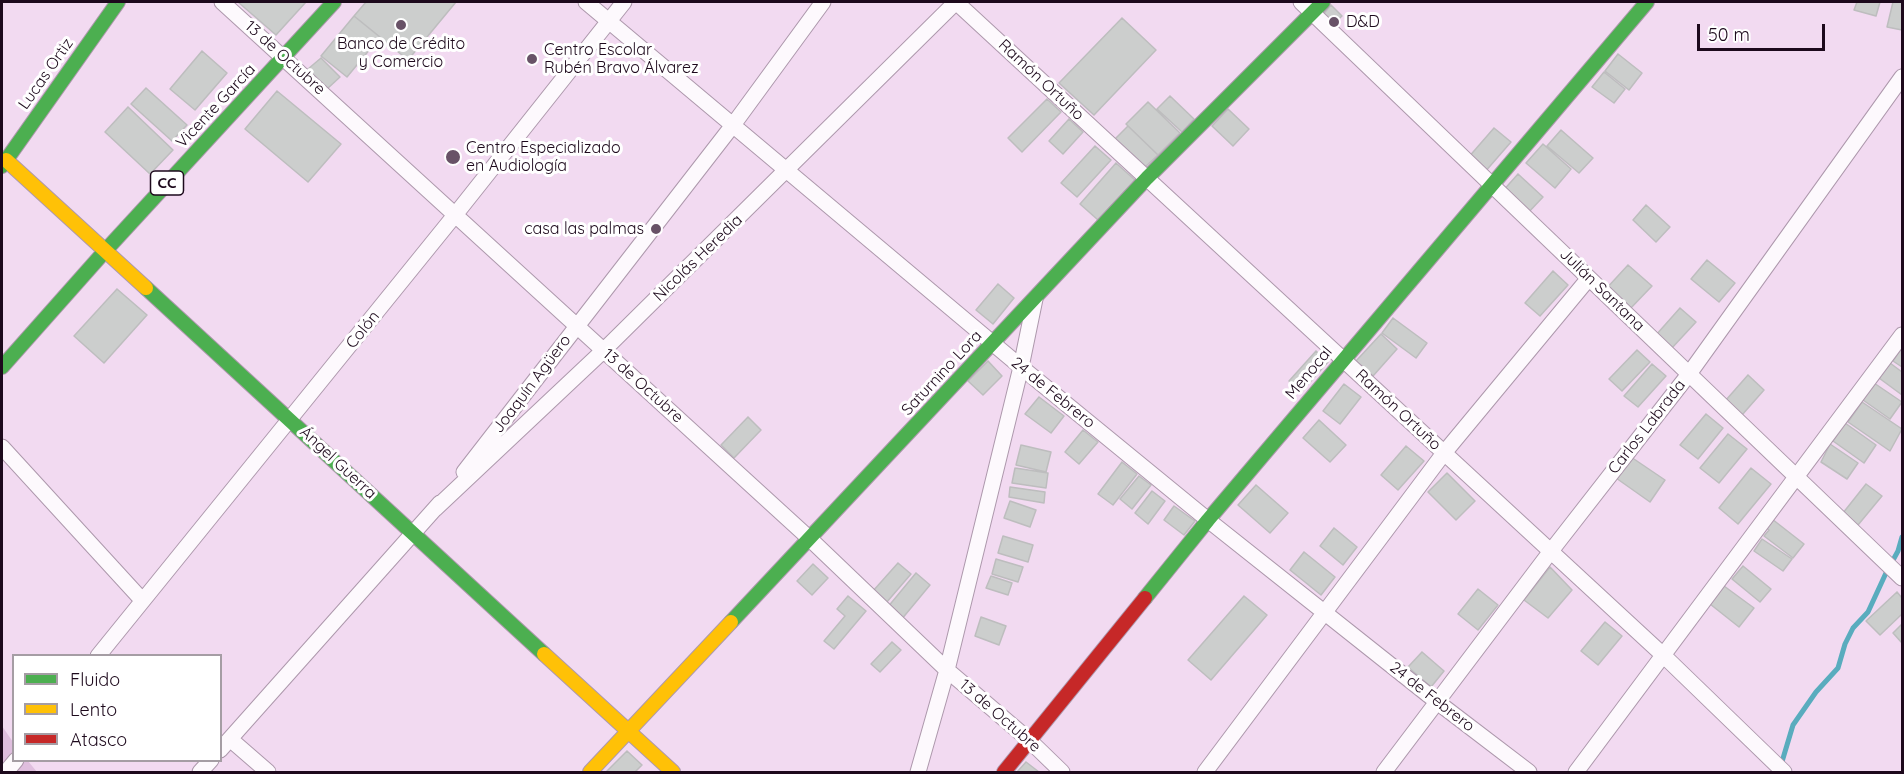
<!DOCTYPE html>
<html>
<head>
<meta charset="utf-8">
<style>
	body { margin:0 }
	#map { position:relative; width:1904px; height:774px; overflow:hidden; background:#f2daf1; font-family:Quicksand,sans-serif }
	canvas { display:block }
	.frame { position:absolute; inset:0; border:3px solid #1d091c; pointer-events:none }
	.legend { position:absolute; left:12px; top:654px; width:210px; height:108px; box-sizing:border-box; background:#fff; border:2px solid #a59da4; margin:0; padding:8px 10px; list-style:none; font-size:18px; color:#1d091c }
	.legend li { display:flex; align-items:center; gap:12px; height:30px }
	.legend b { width:30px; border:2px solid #a59da4 }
	.scale { position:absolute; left:1697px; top:24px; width:128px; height:27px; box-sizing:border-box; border:3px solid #1d091c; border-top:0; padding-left:8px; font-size:18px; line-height:21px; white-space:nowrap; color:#1d091c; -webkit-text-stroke:4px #fff; paint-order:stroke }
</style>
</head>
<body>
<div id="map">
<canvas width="1904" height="774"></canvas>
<div class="frame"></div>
<ul class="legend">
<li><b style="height:8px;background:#4caf50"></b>Fluido</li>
<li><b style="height:8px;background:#ffc107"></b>Lento</li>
<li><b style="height:8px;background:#c62828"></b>Atasco</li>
</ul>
<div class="scale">50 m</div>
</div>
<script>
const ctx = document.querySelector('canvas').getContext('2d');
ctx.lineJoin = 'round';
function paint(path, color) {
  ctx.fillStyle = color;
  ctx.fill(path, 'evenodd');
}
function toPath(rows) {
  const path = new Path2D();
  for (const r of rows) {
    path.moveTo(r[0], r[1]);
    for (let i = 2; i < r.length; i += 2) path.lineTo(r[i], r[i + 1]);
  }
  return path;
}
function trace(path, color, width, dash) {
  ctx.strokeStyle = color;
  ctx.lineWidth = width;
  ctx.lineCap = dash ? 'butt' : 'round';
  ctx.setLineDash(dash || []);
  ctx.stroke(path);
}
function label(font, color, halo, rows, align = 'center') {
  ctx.font = font + ' Quicksand,sans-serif';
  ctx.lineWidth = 6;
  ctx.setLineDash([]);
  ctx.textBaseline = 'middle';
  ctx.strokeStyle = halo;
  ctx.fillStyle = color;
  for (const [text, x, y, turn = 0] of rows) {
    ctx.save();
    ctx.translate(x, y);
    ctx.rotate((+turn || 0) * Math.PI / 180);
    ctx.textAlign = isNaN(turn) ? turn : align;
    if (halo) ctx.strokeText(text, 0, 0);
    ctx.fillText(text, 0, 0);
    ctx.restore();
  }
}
const green = toPath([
	[2,726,13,742,14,760,28,761,37,772,2,772]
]);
const stream = toPath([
	[1781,765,1793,725,1816,692,1838,668,1845,644,1853,628,1868,612,1886,573,1898,551,1902,537]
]);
const building = toPath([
	[238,2,306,2,276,35,238,2],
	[366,2,456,2,408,60,354,16,366,2],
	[1857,2,1880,2,1876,16,1854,10,1857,2],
	[1893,2,1902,2,1902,30,1887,27,1893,2],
	[1331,5,1342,16,1331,26,1321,17,1331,5],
	[354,16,380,37,347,77,321,56,354,16],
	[1122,18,1156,50,1094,115,1059,83,1122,18],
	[202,51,227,73,195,110,170,89,202,51],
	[1618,54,1642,73,1629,90,1605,71,1618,54],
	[321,58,340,77,327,89,308,69,321,58],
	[1604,72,1625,89,1614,103,1592,87,1604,72],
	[146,88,187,125,172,141,131,104,146,88],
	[277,91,341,144,308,182,245,129,277,91],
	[1170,96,1194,119,1182,132,1157,109,1170,96],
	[1047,99,1061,112,1022,152,1008,138,1047,99],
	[1148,102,1180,133,1158,155,1126,124,1148,102],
	[128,107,173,150,150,174,105,132,128,107],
	[1228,109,1249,129,1233,146,1212,126,1228,109],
	[1069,119,1083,132,1063,154,1049,141,1069,119],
	[1128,126,1158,155,1144,168,1115,139,1128,126],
	[1494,128,1511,142,1484,173,1467,159,1494,128],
	[1561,130,1593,158,1579,173,1547,146,1561,130],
	[1543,144,1571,169,1555,188,1526,163,1543,144],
	[1095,146,1111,160,1077,197,1061,183,1095,146],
	[1116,163,1135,180,1098,220,1080,204,1116,163],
	[1518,174,1543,197,1526,215,1501,193,1518,174],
	[1646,205,1670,227,1656,242,1633,220,1646,205],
	[1707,260,1735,283,1719,302,1691,279,1707,260],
	[1628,265,1652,286,1628,311,1605,290,1628,265],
	[1553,271,1568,285,1540,316,1525,303,1553,271],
	[998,284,1014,298,993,324,976,310,998,284],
	[117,289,147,315,104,363,74,336,117,289],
	[1680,308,1696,322,1671,349,1656,335,1680,308],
	[1393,318,1427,343,1416,358,1382,333,1393,318],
	[1381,334,1397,349,1373,376,1356,361,1381,334],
	[1902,347,1902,367,1893,361,1902,347],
	[1637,350,1650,362,1622,391,1609,379,1637,350],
	[1316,351,1328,362,1301,392,1289,381,1316,351],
	[988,361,1002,376,983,395,968,381,988,361],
	[1890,363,1902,372,1902,395,1879,378,1890,363],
	[1652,364,1666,376,1638,407,1624,396,1652,364],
	[1748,375,1764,390,1742,415,1726,400,1748,375],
	[1874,383,1902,402,1890,419,1863,400,1874,383],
	[1344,384,1361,397,1340,424,1323,411,1344,384],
	[1039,397,1064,416,1051,433,1025,414,1039,397],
	[1862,402,1902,429,1890,451,1848,422,1862,402],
	[1706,414,1723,428,1698,459,1680,445,1706,414],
	[748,417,761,430,734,458,721,445,748,417],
	[1319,420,1346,445,1330,462,1303,438,1319,420],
	[1845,423,1876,445,1864,463,1833,441,1845,423],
	[1083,430,1098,442,1079,464,1065,452,1083,430],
	[1728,434,1747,449,1719,483,1700,468,1728,434],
	[1830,444,1858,463,1847,479,1821,462,1830,444],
	[1021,445,1051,452,1046,472,1016,465,1021,445],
	[1406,446,1424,461,1398,490,1381,475,1406,446],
	[1631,457,1665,480,1650,502,1616,478,1631,457],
	[1122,462,1137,474,1113,505,1098,494,1122,462],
	[1015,468,1048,473,1046,488,1012,483,1015,468],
	[1751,468,1771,484,1738,524,1719,508,1751,468],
	[1447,473,1475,501,1456,520,1428,492,1447,473],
	[1139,476,1151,485,1132,509,1120,499,1139,476],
	[1866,484,1882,496,1858,525,1843,513,1866,484],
	[1256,485,1288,513,1270,533,1238,505,1256,485],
	[1010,487,1045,492,1044,503,1009,497,1010,487],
	[1152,491,1165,501,1148,524,1135,513,1152,491],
	[1010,501,1036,510,1030,527,1004,518,1010,501],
	[1174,506,1195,521,1184,535,1164,520,1174,506],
	[1772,519,1804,544,1793,558,1764,536,1769,530,1765,527,1772,519],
	[1334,528,1357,547,1343,565,1320,546,1334,528],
	[1003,536,1033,545,1028,562,998,553,1003,536],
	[1762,539,1792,559,1783,571,1754,551,1762,539],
	[1304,552,1335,577,1321,595,1290,570,1304,552],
	[996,559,1023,567,1018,582,992,574,996,559],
	[898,563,911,574,886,603,873,591,898,563],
	[813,564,828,578,812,595,797,581,813,564],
	[1743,566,1771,589,1760,602,1732,579,1743,566],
	[1550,567,1572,590,1548,618,1524,600,1550,567],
	[916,573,930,585,901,620,887,608,916,573],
	[991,576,1012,583,1008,595,986,588,991,576],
	[1724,586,1754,608,1739,627,1710,604,1724,586],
	[1478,589,1498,605,1478,630,1458,614,1478,589],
	[1897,592,1902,598,1902,614,1880,635,1866,621,1897,592],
	[848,596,866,611,834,649,824,641,845,616,837,609,848,596],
	[1244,596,1267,615,1211,680,1188,660,1244,596],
	[981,617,1006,626,999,645,975,636,981,617],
	[1605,622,1622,636,1598,665,1581,651,1605,622],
	[1902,624,1902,643,1893,633,1902,624],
	[892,642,901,650,880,672,871,664,892,642],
	[1422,652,1444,671,1431,687,1408,667,1422,652],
	[627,751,642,765,635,772,606,772,627,751],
	[1026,762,1039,772,1017,772,1026,762]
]);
const street = toPath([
	[222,2,810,539,947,670,1029,740,1062,772],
	[586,2,1021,367,1208,520,1436,701,1529,772],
	[1301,2,1902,578],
	[2,447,142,600],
	[464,472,733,125,823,2],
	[435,509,604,350,956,2,1663,655,1784,772],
	[98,656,455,215,624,2],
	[230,739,268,772],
	[220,750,440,503],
	[6,772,16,760],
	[200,772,211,760],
	[918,772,947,670,1021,367,1035,299],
	[1205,772,1444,453,1589,278],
	[1384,772,1551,551,1689,374,1902,77],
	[1576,772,1902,335]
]);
const fast = toPath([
	[2,166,118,2],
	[146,288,544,654],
	[2,367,105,251,334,2],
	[1145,598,1208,520,1647,2],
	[731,622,1147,178,1323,2]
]);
const slow = toPath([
	[6,160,146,288],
	[544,654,673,772],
	[590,772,731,622]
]);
const jam = toPath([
	[1004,772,1145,598]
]);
const markers = [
	[1334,22,6,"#685267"],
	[401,25,6,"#685267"],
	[532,59,6,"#685267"],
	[453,157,8,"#685267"],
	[656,229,6,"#685267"]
];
const shields = [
	[167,183,33]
];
const shieldNames = [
	["CC",167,183]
];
const poiNames = [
	["D&D",1346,22],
	["Banco de Crédito",401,44,"center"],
	["y Comercio",401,62,"center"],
	["Centro Escolar",544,50],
	["Rubén Bravo Álvarez",544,68],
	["Centro Especializado",466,148],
	["en Audiología",466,166],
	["casa las palmas",644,229,"right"]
];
const streetNames = [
	["13 de Octubre",285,58,42],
	["Lucas Ortiz",46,74,-55],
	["Ramón Ortuño",1041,80,43],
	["Vicente García",216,106,-47],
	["Nicolás Heredia",698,258,-44],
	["Julián Santana",1602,290,44],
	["Colón",363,330,-51],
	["Saturnino Lora",942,373,-47],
	["Menocal",1309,373,-50],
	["Joaquín Agüero",532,384,-53],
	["13 de Octubre",643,386,42],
	["24 de Febrero",1053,393,39],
	["Ramón Ortuño",1398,410,43],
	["Carlos Labrada",1647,427,-52],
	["Ángel Guerra",338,463,43],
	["24 de Febrero",1432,697,38],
	["13 de Octubre",1000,716,41]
];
paint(green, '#dfbede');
trace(stream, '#59acbe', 5);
paint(building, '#cccecd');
trace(building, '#bdbdbe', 1.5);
trace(street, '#ad98ac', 17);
trace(fast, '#ad98ac', 16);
trace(slow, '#ad98ac', 16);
trace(jam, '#ad98ac', 16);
trace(street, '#fdf9fd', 15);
trace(fast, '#4caf50', 14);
trace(slow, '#ffc107', 14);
trace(jam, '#c62828', 14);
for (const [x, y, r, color] of markers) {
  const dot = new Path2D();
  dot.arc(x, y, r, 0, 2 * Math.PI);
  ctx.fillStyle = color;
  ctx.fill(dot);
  trace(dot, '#fff', 2);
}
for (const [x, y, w] of shields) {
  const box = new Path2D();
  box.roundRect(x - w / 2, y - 12, w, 24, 4.5);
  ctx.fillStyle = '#fff';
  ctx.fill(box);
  trace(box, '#1d091c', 1.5);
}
label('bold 15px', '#1d091c', null, shieldNames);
label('16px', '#1d091c', '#fff', poiNames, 'left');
label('16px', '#1d091c', '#fff', streetNames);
</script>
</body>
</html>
